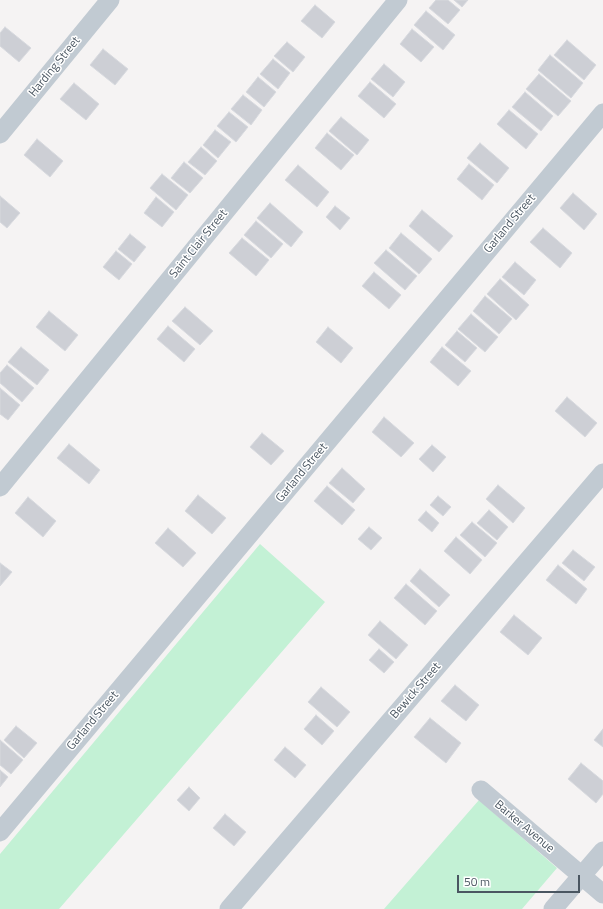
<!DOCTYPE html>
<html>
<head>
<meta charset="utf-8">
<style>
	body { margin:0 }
	#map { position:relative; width:603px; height:909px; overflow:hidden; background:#f5f3f3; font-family:"Titillium Web",sans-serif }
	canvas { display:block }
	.scale { position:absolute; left:457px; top:875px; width:123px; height:18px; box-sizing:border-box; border:2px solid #4a5661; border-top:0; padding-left:5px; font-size:12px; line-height:14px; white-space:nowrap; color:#4a5661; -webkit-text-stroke:3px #fff; paint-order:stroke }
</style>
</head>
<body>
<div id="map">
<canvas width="603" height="909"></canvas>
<div class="scale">50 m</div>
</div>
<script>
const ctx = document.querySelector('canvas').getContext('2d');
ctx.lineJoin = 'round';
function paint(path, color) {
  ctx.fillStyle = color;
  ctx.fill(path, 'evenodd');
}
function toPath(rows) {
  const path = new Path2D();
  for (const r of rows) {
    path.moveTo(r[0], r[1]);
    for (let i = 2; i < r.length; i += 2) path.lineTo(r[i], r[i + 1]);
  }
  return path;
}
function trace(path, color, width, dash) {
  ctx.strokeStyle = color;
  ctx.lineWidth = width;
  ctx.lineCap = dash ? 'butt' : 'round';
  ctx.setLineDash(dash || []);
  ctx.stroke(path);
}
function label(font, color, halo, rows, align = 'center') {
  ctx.font = font + ' "Titillium Web",sans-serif';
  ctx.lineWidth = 3;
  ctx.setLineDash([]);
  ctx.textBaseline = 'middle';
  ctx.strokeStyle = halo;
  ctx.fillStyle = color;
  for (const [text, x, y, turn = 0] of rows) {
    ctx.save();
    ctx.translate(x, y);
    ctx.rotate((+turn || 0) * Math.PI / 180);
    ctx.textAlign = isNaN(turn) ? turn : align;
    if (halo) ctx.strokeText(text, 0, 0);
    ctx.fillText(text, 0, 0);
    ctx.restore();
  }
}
const green = toPath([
	[260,544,325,602,59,909,0,909,0,854],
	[479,800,557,868,522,909,384,909]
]);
const building = toPath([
	[436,0,448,0,460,10,448,24,429,8,436,0],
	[454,0,468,0,462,7,454,0],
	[315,5,335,22,322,38,301,21,315,5],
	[426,11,455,35,443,50,414,25,426,11],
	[5,27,31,48,19,62,0,46,0,33,5,27],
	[412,29,434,47,421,62,400,44,412,29],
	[567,40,596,65,584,80,554,55,567,40],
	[287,42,305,57,293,72,274,56,287,42],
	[103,49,128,69,115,85,90,65,103,49],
	[550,55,583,83,571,98,538,70,550,55],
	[273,59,290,73,278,89,260,74,273,59],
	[384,64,405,82,393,97,371,79,384,64],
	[539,74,571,101,558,116,526,89,539,74],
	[258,77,276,92,264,107,246,92,258,77],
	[370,82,396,104,384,118,358,96,370,82],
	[74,83,99,104,86,120,60,99,74,83],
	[525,92,553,116,541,131,512,107,525,92],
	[243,95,262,110,251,125,231,109,243,95],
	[509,110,538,134,526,149,497,124,509,110],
	[229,112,248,127,236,142,217,126,229,112],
	[341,117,369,140,357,155,329,131,341,117],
	[215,130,231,142,218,158,203,145,215,130],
	[327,133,354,155,341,170,315,148,327,133],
	[37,139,63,161,50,177,24,155,37,139],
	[480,143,509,168,497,183,467,158,480,143],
	[201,147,217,161,205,175,188,162,201,147],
	[184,162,203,178,190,193,171,178,184,162],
	[469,164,494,185,482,200,457,179,469,164],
	[298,165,329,192,317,207,285,180,298,165],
	[162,174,188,195,176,210,150,188,162,174],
	[573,193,597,214,584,230,560,208,573,193],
	[0,196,20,213,7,228,0,222,0,196],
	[156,197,174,212,162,227,144,213,156,197],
	[270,203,303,232,291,247,257,218,270,203],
	[335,206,350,218,340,230,326,217,335,206],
	[422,210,453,236,439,252,409,226,422,210],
	[256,221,283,244,271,258,244,235,256,221],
	[543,228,572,253,560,268,530,242,543,228],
	[401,233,432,259,419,274,389,248,401,233],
	[130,234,146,247,134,262,118,249,130,234],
	[242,238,269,260,256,276,229,253,242,238],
	[386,250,417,276,405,290,374,263,386,250],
	[116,251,132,264,119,280,103,267,116,251],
	[515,262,536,280,524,295,502,277,515,262],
	[374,272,401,295,389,309,362,286,374,272],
	[500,279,529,305,516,320,487,294,500,279],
	[485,296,512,319,499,334,473,311,485,296],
	[185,307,213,331,200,345,172,321,185,307],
	[49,311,78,335,65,351,36,327,49,311],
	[471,314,498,337,485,352,458,329,471,314],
	[168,326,195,349,184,362,157,339,168,326],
	[328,327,353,348,341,363,316,342,328,327],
	[457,331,477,348,465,362,445,345,457,331],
	[21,347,49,370,37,385,8,362,21,347],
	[442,347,471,371,458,386,430,362,442,347],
	[7,365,34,388,22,402,0,383,0,373,7,365],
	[0,388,20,405,8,420,0,414,0,388],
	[567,397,597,423,585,437,555,411,567,397],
	[384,417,414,443,401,457,372,432,384,417],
	[262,433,284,451,271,465,250,447,262,433],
	[69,444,100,470,89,484,57,458,69,444],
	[432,445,446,457,433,472,419,459,432,445],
	[342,468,365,489,353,503,329,483,342,468],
	[498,485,525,508,513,523,486,499,498,485],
	[327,486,355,510,342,525,314,501,327,486],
	[198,495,226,518,212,534,185,511,198,495],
	[438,496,451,507,443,516,430,505,438,496],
	[28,497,56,521,43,537,15,513,28,497],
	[489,510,508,527,497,540,477,523,489,510],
	[426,511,439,523,432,532,418,520,426,511],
	[472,522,497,543,485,557,460,535,472,522],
	[369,527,382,538,371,550,358,539,369,527],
	[168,528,196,553,183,567,155,543,168,528],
	[456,537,482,560,470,574,444,551,456,537],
	[573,550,595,567,584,581,562,563,573,550],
	[0,563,12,572,0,586,0,563],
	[558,565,587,589,576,604,546,580,558,565],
	[420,569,450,595,439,607,410,581,420,569],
	[406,584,437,611,425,625,394,598,406,584],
	[514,615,542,638,528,655,500,632,514,615],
	[380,621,408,645,396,659,368,635,380,621],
	[379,649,394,662,384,673,369,660,379,649],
	[455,685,479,705,466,721,441,701,455,685],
	[321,687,350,712,337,727,308,702,321,687],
	[316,715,334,731,322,745,304,729,316,715],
	[430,718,461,743,446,763,414,737,430,718],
	[16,726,37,743,24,758,4,740,16,726],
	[603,729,603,747,594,740,603,729],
	[0,740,23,760,11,774,0,765,0,740],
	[285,747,306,765,295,778,274,760,285,747],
	[581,763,603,781,603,794,596,803,568,779,581,763],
	[0,770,8,777,0,787,0,770],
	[189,787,200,798,189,811,177,800,189,787],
	[225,814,246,832,234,846,213,828,225,814]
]);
const minor = toPath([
	[0,134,110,0],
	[0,487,398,0],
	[481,790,603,894],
	[0,832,603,113],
	[229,909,603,473],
	[553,909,603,851]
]);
const streetNames = [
	["Harding Street",55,67,-51],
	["Garland Street",510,224,-50],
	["Saint Clair Street",199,244,-51],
	["Garland Street",302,473,-50],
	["Bewick Street",416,691,-49],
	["Garland Street",93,721,-50],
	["Barker Avenue",524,827,40]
];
paint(green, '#c3f1d5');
paint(building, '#cdcfd5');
trace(building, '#d7d9de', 1);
trace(minor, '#c1cad2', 19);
label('12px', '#4a5661', '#fff', streetNames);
</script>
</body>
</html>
